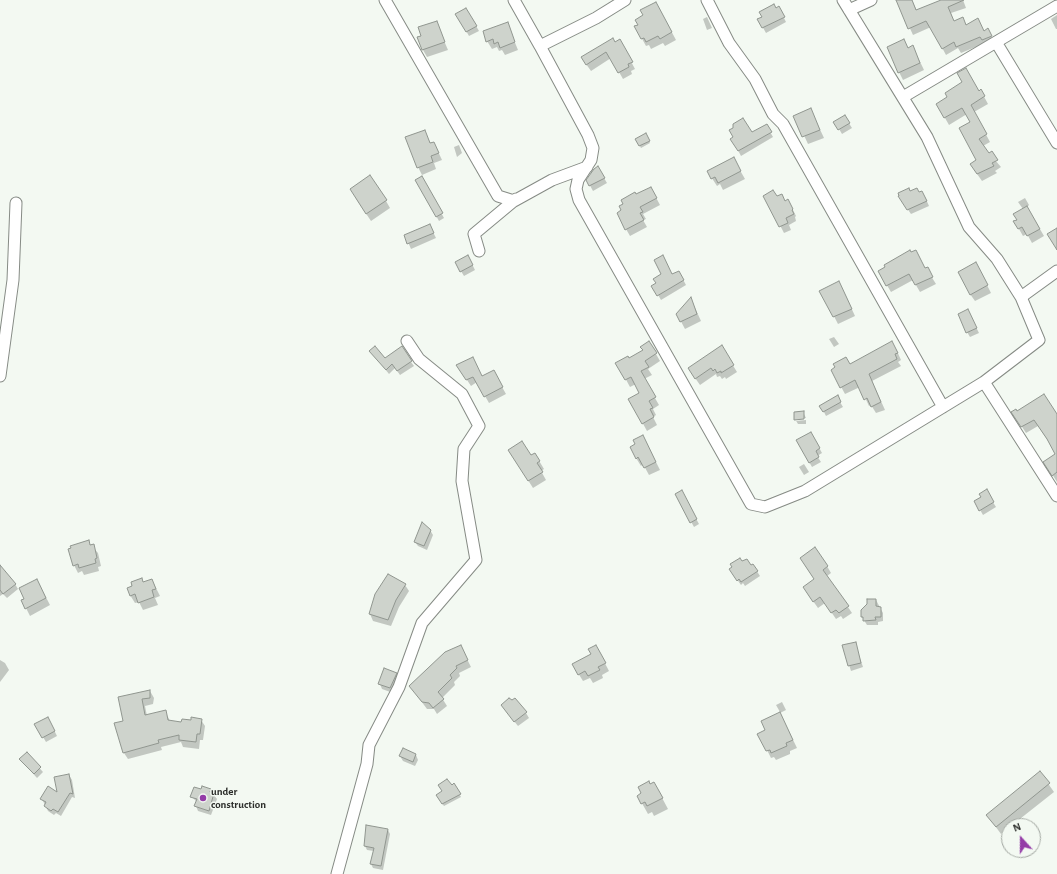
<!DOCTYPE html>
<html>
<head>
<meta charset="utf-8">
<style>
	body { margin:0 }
	#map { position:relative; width:1057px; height:874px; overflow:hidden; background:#f3f9f2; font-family:"Alegreya Sans",sans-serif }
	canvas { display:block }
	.north { position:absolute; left:1001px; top:818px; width:40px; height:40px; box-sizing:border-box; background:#f3f9f2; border:1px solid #a3a8a2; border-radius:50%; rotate:339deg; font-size:11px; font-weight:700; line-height:16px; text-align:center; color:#2c2e2b }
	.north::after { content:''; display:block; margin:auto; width:14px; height:18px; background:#943ca7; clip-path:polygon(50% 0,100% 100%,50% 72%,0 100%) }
</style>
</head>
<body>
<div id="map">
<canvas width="1057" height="874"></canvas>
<div class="north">N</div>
</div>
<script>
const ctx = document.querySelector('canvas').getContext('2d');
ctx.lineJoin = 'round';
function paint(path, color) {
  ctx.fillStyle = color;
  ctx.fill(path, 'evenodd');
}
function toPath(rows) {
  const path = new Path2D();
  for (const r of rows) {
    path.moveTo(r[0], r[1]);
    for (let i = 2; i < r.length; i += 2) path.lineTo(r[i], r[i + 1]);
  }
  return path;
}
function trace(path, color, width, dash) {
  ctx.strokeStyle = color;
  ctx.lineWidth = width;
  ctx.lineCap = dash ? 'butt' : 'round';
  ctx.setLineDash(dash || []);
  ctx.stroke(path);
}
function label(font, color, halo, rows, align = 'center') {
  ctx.font = font + ' "Alegreya Sans",sans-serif';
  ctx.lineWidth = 3;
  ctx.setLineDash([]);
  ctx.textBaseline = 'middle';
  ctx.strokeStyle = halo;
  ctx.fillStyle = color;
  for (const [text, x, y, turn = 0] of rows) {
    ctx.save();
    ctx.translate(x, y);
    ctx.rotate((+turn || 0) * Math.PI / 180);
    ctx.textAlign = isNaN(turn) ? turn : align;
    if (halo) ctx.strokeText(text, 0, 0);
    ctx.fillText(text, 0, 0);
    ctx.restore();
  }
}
const shadow = toPath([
	[897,0,912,0,917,11,944,0,963,0,966,8,951,13,954,22,962,18,966,25,984,32,987,30,994,42,985,43,961,53,958,48,946,55,931,27,913,35],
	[779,8,786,22,766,33,758,19],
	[466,9,479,31,469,36,457,15],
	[660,10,676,40,665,46,663,43,651,49,649,45,646,46,635,26,639,25],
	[1057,15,1057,29,1056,29,1051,19],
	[707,17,712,28,707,30,703,19],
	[436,22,448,50,427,57,423,50,422,36],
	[507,23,518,50,505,55,502,50,499,51,497,47,492,49,487,41],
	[904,40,908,48,913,47,924,70,903,80,899,72],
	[620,41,635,69,631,71,632,74,623,79,611,58,591,71,586,64],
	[981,91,988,104,974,112,990,142,983,146,1001,167,995,171,997,173,982,181,975,171,977,161,972,122,967,114,949,125,937,104],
	[811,110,824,138,808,144,795,116],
	[845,117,852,128,842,134,835,122],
	[766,125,773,137,741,156,732,139,751,134],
	[424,131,431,144,434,143,442,160,434,163,436,169,422,175,418,167],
	[645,135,650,143,641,148,636,139],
	[459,145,462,153,457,157,454,147],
	[733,158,745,179,723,190,720,184,717,186,708,172],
	[598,168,607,183,593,191,587,180],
	[421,177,444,218,439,221,416,180],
	[651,188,660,205,643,214,646,219,643,220,647,227,630,236,626,229],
	[910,192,925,197,929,206,911,214,902,201],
	[765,196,777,198,785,202,788,200,796,216,795,217,796,221,789,225,791,230,784,233],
	[355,197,386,201,390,208,371,221],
	[1025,198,1029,205,1027,207,1044,236,1032,243,1027,234,1023,236,1015,222,1018,220,1023,209,1018,202],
	[432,230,436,238,411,249,405,235],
	[468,256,475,270,464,276,456,263],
	[925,270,931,276,936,284,920,292,913,280,891,292,879,272],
	[980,271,991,293,975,301,970,294],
	[679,272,686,285,661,300,653,286],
	[843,290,855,316,838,324,821,291],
	[691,299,701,321,685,329,677,314],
	[970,315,979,333,970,337,967,332],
	[834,337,839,344,834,347,829,339],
	[649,342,660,361,648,369,652,375,644,379,659,405,653,409,656,415,653,417,657,425,647,431,630,400,641,394,636,384,630,387,617,363,629,360,644,351],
	[721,346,737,372,726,379,725,377,722,379,720,376,717,377,716,374,700,385,693,375],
	[896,349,901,360,898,362,901,366,872,381,885,410,876,413,871,405,869,406,860,387,845,394,832,370],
	[370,351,385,359,411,362,414,366,400,375,395,368,389,374],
	[461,371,482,377,493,371,506,394,489,403,477,382,471,386],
	[837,397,843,407,826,416,821,406],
	[803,412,806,418,796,419,796,421,806,420,806,424,798,424,795,419,795,413],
	[1017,413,1057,415,1057,482,1049,469,1057,454,1038,426,1026,433,1017,419],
	[811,433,822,453,817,456,821,462,812,467,797,441],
	[647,444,660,470,649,475,643,464,641,466,636,458],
	[535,454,544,469,541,471,546,480,533,488,514,458,531,457],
	[804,464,809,472,804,475,799,467],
	[681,491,699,524,694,527,676,494],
	[986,491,996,507,983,515,975,501,982,497],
	[430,530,433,535,427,550,418,546,415,542],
	[88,542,98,553,101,566,98,567,99,571,84,575,82,571,78,573,74,565],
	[742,563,751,567,753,565,760,576,745,586,743,583,741,585,733,574],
	[805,565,827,566,831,573,827,576,852,613,843,619,841,616,836,619,825,603,818,608,808,594,815,579],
	[0,573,15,584,18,589,7,598,3,594,0,596],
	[37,580,50,605,30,616,26,608,26,600],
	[152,580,160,596,155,598,158,605,143,610,139,602,135,603,130,595,143,583],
	[405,585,409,591,399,607,391,626,373,621,370,614],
	[876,600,883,613,883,621,878,622,878,625,867,625,862,617],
	[855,643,863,667,851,671,843,646],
	[596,646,609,671,602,675,603,678,593,683,590,678,583,681,573,665,592,654],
	[464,653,471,667,459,673,460,676,454,682,455,685,442,698,447,706,437,714,434,709,427,709,410,686],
	[0,660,5,663,9,670,0,682],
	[396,674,399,679,393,693,382,689,380,684],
	[150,691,154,698,153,704,145,706,147,716,165,711,170,721,182,723,201,720,205,726,203,740,200,740,199,749,183,747,181,742,161,747,162,750,128,759,124,753,124,722,119,698],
	[782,702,786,710,780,713,797,748,790,751,790,754,776,760,774,757,771,758,759,734,767,730,762,721,780,712,776,705],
	[505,710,526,713,529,718,518,726],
	[48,718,57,736,46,742,36,725],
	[27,754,43,772,37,778,20,759],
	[416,755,418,760,415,766,403,761,400,756],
	[1040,772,1054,792,1011,826,1009,826,1001,834,987,815],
	[69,775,72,780,75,798,72,797,61,816,56,813,54,815,48,811,42,799,58,794],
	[454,785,461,797,444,806,438,798],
	[201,790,210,790,217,799,211,815,198,811,196,806,197,802,192,797],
	[643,794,660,794,668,809,654,816,652,812,648,814,638,796],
	[388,830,390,834,383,870,373,868,371,864,374,851,367,850,365,846]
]);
const building = toPath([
	[896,0,912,0,916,10,941,0,964,0,948,7,954,21,963,17,966,25,978,18,984,31,988,28,992,36,982,40,980,37,956,47,954,42,942,49,926,21,908,29,896,0],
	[656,2,672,32,660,39,658,36,646,42,644,38,641,39,634,26,638,25,635,20,643,15,640,10,656,2],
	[774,4,776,8,779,6,785,17,762,28,757,19,762,17,759,12,774,4],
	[466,8,477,26,466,32,455,14,466,8],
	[437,21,445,42,422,50,417,37,421,36,418,27,437,21],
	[508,22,515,42,500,48,498,42,494,44,493,39,486,42,483,31,508,22],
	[613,38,615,42,620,39,633,62,628,64,629,67,618,73,606,52,586,65,581,57,613,38],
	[904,39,908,48,913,45,920,63,898,73,887,47,904,39],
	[966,68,979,91,981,89,985,96,971,105,987,134,979,139,989,153,992,151,998,160,992,163,994,166,977,174,970,164,976,160,959,128,970,122,962,108,944,118,936,104,947,97,945,93,962,82,957,73,966,68],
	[811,108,820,130,802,137,793,116,811,108],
	[845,115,850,123,838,130,833,122,845,115],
	[743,118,752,132,767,124,772,132,738,151,730,139,733,137,729,130,733,128,733,124,743,118],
	[425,130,430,143,434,142,439,153,431,156,433,162,417,168,405,137,425,130],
	[646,133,650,141,639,146,635,139,646,133],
	[734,157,741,171,718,183,715,177,711,179,707,171,734,157],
	[598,166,605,178,589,186,586,180,594,169,598,166],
	[370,175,387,200,366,214,350,189,370,175],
	[422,176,443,213,436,217,415,180,422,176],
	[651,187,657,198,640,207,643,212,640,213,644,220,625,230,617,213,621,210,619,206,623,204,621,200,635,192,636,194,651,187],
	[909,188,910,191,917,188,919,192,922,191,927,201,907,210,898,196,899,196,898,193,909,188],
	[773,190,777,196,782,194,785,201,788,199,793,209,792,210,794,214,786,218,788,223,779,227,763,196,773,190],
	[1027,206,1040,229,1027,236,1022,227,1018,229,1013,221,1017,220,1013,214,1027,206],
	[430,224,434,233,407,244,404,235,430,224],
	[1057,228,1057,250,1047,234,1057,228],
	[910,250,911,252,916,250,925,268,928,267,933,277,915,285,909,274,886,286,878,271,885,267,884,265,910,250],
	[468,255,473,265,460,272,455,262,468,255],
	[663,255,672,274,679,271,684,280,657,296,651,286,656,283,653,279,661,274,654,260,663,255],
	[976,262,988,285,970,295,958,272,976,262],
	[839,281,852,309,833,317,819,291,839,281],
	[691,297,697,314,680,322,676,314,691,297],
	[968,309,977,328,966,333,958,314,968,309],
	[649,341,657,353,645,361,649,367,641,371,656,397,649,401,653,408,650,409,654,417,642,424,628,399,639,393,631,377,625,380,615,363,628,356,629,358,643,350,640,347,649,341],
	[892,341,898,353,895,354,897,359,869,374,881,402,871,407,867,398,864,400,855,380,840,388,831,370,835,367,833,364,846,357,850,364,892,341],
	[722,345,734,365,721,373,721,371,717,373,715,369,713,371,711,368,695,379,688,368,722,345],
	[375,346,385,358,402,346,412,361,397,371,392,364,386,370,369,351,375,346],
	[473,357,482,376,494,370,503,387,484,397,473,377,466,380,456,365,473,357],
	[1044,394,1057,414,1057,472,1052,476,1043,462,1055,454,1047,439,1034,420,1021,427,1011,412,1016,409,1017,411,1044,394],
	[838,395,841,402,823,412,819,406,838,395],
	[804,411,804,419,794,420,794,412,804,411],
	[811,432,820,448,816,451,819,457,809,463,796,440,811,432],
	[643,435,656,462,644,468,638,457,636,459,630,447,635,444,633,440,643,435],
	[522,441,531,455,535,453,540,461,537,463,543,472,528,481,508,450,522,441],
	[987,489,994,502,979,511,974,501,981,497,979,494,987,489],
	[682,490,697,519,690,523,675,494,682,490],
	[422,522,431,530,424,546,414,542,422,522],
	[89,540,90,545,94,544,97,558,95,559,96,563,79,568,78,564,73,566,68,549,71,548,70,546,89,540],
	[815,547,828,566,823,570,849,606,839,613,836,610,831,613,820,597,813,602,803,587,814,579,800,558,815,547],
	[740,558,742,561,747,559,751,565,753,564,758,571,741,582,739,579,737,581,729,569,732,567,730,564,740,558],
	[0,565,16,584,3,594,0,590,0,565],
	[388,574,406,584,396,600,388,620,369,614,375,594,388,574],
	[142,578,143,582,152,579,156,589,152,590,154,597,138,603,135,594,130,596,127,588,132,586,131,582,142,578],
	[37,579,46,598,25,609,21,600,24,599,19,588,37,579],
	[867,599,876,599,876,606,881,607,881,617,875,617,876,620,863,621,863,617,861,617,861,610,867,604,867,599],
	[856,642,861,663,848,666,842,645,856,642],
	[461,645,468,660,456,666,457,668,450,675,452,678,438,692,444,699,433,708,429,703,422,702,409,686,445,652,461,645],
	[596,645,606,663,598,667,600,670,588,676,585,671,578,675,572,664,591,654,588,649,596,645],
	[384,668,397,673,390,688,378,684,384,668],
	[150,690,150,698,142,699,145,715,166,710,168,720,181,722,182,719,191,720,191,717,202,719,200,734,197,734,196,742,179,740,179,735,158,740,159,743,123,753,114,723,123,721,118,697,150,690],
	[509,698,512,700,515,698,527,712,514,722,501,705,509,698],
	[780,712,793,740,786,743,787,746,771,753,770,750,766,751,757,734,765,730,761,721,780,712],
	[48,717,55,731,42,738,34,724,48,717],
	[403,748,416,754,413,762,399,756,403,748],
	[27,752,41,767,34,774,19,759,27,752],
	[1040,771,1050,783,996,827,986,815,1040,771],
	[69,774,73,794,70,793,58,812,53,809,51,811,44,806,46,802,40,799,48,786,57,792,54,777,69,774],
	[447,779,452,785,454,783,461,794,442,804,436,795,442,791,438,785,447,779],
	[649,781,650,784,654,782,663,798,647,806,645,802,641,804,637,796,641,793,638,787,649,781],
	[202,786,211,789,210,792,214,793,209,811,194,806,197,799,190,797,194,787,201,789,202,786],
	[366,825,388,829,381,866,370,864,374,848,364,846,366,825]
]);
const minor = toPath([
	[385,0,498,196,514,201,552,180,587,167],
	[514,0,540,46,596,18,625,0],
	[707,0,729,43,755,79,773,114,783,124,943,407],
	[843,0,927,137,969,227,997,259,1021,297],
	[849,10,871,0],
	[996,42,1057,143],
	[540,46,588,135,593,148,591,160,578,180,576,189,579,200,751,504,765,507,805,491,984,382],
	[903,97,1057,6],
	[479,251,474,234,516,199],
	[1057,271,1021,297,1039,340,984,382,1057,496],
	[0,376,13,280,16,203],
	[337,874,367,764,369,745,399,687,422,623,476,560,462,481,464,449,479,426,462,394,419,359,407,341]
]);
const markers = [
	[203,798,4,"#943ca7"]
];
const poiNames = [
	["under",211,792],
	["construction",211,805]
];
paint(shadow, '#0003');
paint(building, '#ced3cc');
trace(building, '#90968f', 1);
trace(minor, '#868b85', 13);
trace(minor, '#fff', 11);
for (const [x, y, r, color] of markers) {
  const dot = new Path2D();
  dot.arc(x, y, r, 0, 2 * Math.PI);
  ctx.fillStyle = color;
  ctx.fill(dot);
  trace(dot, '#f3f9f2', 1.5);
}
label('bold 11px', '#2c2e2b', '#f3f9f2', poiNames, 'left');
</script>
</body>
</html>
